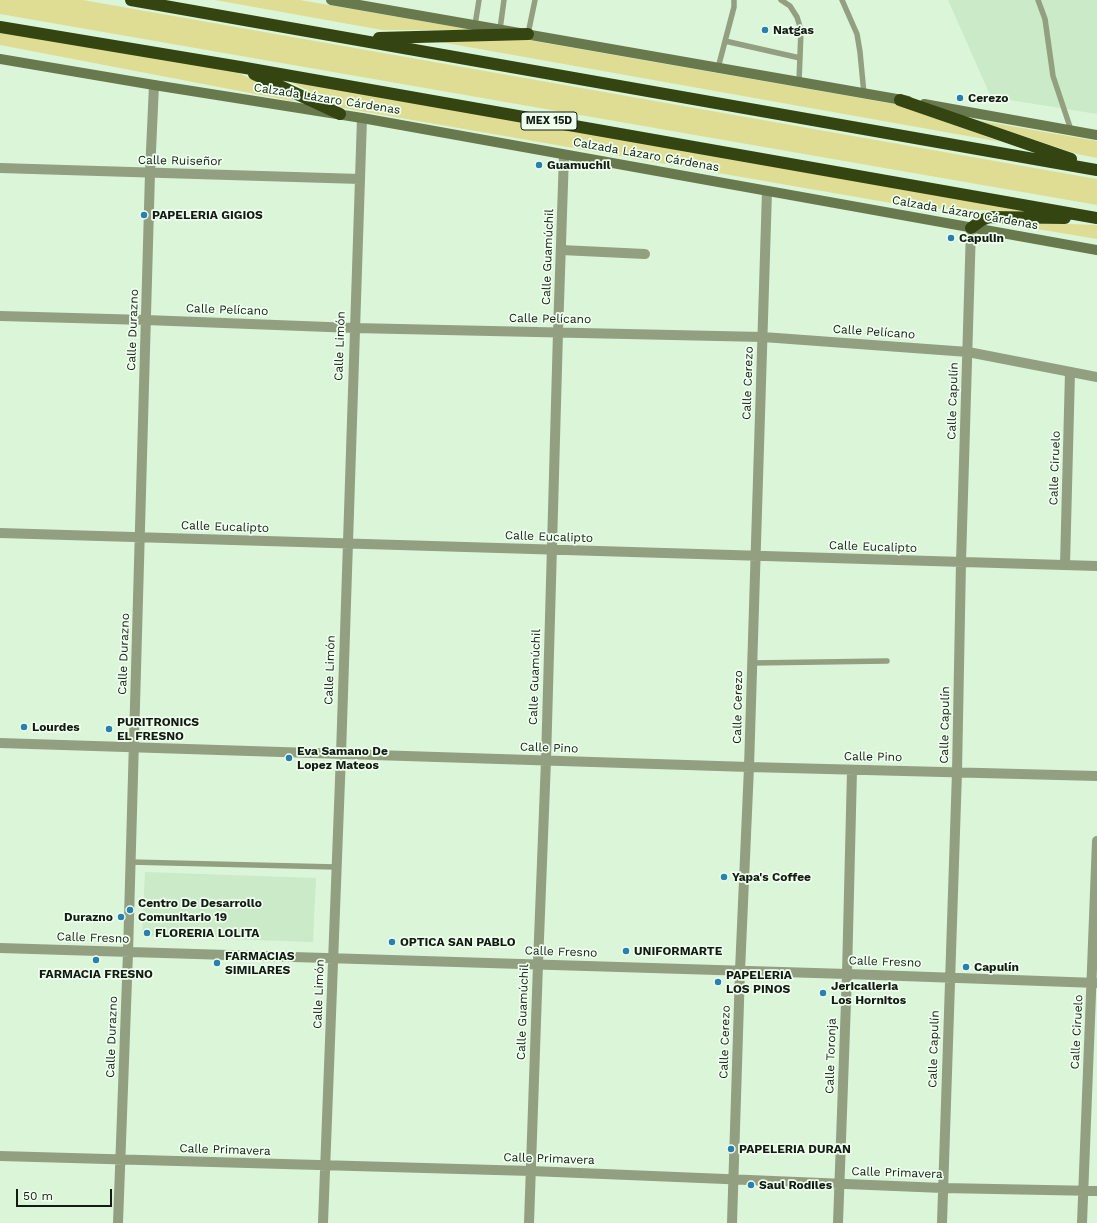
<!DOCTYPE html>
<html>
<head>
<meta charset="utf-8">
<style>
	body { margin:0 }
	#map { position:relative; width:1097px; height:1223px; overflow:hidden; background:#dbf5d9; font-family:"Work Sans",sans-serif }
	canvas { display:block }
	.scale { position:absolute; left:16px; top:1189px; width:96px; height:18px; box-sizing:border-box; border:2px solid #131c13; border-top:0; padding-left:5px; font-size:12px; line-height:14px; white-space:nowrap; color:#131c13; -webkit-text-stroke:3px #efffee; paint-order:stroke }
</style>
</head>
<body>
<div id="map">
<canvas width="1097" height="1223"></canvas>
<div class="scale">50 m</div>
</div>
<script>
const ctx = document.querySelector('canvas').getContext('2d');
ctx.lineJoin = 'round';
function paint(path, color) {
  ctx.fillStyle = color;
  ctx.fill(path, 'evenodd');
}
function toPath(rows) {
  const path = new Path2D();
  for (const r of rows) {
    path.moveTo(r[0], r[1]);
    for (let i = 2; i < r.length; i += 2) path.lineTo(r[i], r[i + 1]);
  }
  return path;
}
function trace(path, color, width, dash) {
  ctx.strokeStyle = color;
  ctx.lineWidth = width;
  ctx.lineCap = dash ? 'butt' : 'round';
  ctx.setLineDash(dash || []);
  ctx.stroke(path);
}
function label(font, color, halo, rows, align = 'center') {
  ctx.font = font + ' "Work Sans",sans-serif';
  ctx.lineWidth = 3.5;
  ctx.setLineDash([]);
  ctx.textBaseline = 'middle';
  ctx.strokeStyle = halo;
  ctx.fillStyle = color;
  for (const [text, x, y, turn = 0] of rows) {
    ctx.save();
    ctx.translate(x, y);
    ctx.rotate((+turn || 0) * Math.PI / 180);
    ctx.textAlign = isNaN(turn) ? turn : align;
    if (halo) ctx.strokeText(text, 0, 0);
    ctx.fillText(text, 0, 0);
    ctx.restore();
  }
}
const built = toPath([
	[948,0,1097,0,1097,114,991,97],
	[145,872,316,878,313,942,142,936]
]);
const green = toPath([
	[0,0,83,0,1097,179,1097,205,0,14],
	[215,0,300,0,473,30,382,30],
	[0,32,235,71,297,102,0,45],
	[429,40,528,40,900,105,1001,142],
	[285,79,1037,212,920,208,343,108],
	[976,120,1097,141,1097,158,1077,154],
	[989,221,1097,225,1097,239]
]);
const lane = toPath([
	[781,0,790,6,797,17,801,30,799,82],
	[842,0,857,34,860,52,864,94],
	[1038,0,1045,19,1053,76,1071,130],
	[475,25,479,0],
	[500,29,504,0],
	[528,34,535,0],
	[725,41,800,58],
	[718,68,734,7,734,0],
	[752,663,887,661],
	[130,862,336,867]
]);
const street = toPath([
	[0,168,360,179],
	[561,250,645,254],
	[0,316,146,320,354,328,763,337,968,352,1097,377],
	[0,533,1097,566],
	[1065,565,1070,372],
	[0,743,749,767,1097,776],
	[0,948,847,974,1097,983],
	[0,1156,531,1171,943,1188,1097,1191],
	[118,1223,128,953,150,173,154,85],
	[323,1223,341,754,362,118],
	[529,1223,538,964,546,760,558,332,564,155],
	[732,1223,740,971,749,767,767,191],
	[838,1223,847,974,852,770],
	[942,1223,957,772,961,562,971,228],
	[1082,1223,1097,841]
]);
const secondary = toPath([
	[331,0,908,101],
	[0,59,154,85,362,118,1097,250],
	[924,104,1097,135]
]);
const highway = toPath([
	[131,0,1097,170],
	[0,27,240,67,1097,218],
	[379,38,528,34],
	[254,74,340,114],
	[900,100,1071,159],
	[971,228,982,220,990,217,1065,218]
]);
const markers = [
	[765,30,4,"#2880af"],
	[960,98,4,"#2880af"],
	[539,165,4,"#2880af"],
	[144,215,4,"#2880af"],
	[951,238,4,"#2880af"],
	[24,727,4,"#2880af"],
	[109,729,4,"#2880af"],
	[289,758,4,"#2880af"],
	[724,877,4,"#2880af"],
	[130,910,4,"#2880af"],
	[121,917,4,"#2880af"],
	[147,933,4,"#2880af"],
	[392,942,4,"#2880af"],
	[626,951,4,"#2880af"],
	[96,960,4,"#2880af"],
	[217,963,4,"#2880af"],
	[966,967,4,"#2880af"],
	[718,982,4,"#2880af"],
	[823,993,4,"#2880af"],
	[731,1149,4,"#2880af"],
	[751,1185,4,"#2880af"]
];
const shields = [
	[549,121,56]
];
const shieldNames = [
	["MEX 15D",549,121]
];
const poiNames = [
	["Natgas",773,30],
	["Cerezo",968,98],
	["Guamuchil",547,165],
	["PAPELERIA GIGIOS",152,215],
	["Capulin",959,238],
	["PURITRONICS",117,722],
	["EL FRESNO",117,736],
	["Lourdes",32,727],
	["Eva Samano De",297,751],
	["Lopez Mateos",297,765],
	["Yapa's Coffee",732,877],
	["Centro De Desarrollo",138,903],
	["Comunitario 19",138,917],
	["Durazno",113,917,"right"],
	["FLORERIA LOLITA",155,933],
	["OPTICA SAN PABLO",400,942],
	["UNIFORMARTE",634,951],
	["FARMACIAS",225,956],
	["SIMILARES",225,970],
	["Capulín",974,967],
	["FARMACIA FRESNO",96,974,"center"],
	["PAPELERIA",726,975],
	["LOS PINOS",726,989],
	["Jericalleria",831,986],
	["Los Hornitos",831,1000],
	["PAPELERIA DURAN",739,1149],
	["Saul Rodiles",759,1185]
];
const streetNames = [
	["Calzada Lázaro Cárdenas",327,99,9],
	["Calzada Lázaro Cárdenas",646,155,10],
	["Calle Ruiseñor",180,161,1],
	["Calzada Lázaro Cárdenas",965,213,10],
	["Calle Guamúchil",548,257,-88],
	["Calle Pelícano",227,310,2],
	["Calle Pelícano",550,319,1],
	["Calle Durazno",133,330,-88],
	["Calle Pelícano",874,332,4],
	["Calle Limón",340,346,-88],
	["Calle Cerezo",748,383,-88],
	["Calle Capulín",953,401,-88],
	["Calle Ciruelo",1055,468,-88],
	["Calle Eucalipto",225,527,2],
	["Calle Eucalipto",549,537,2],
	["Calle Eucalipto",873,547,2],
	["Calle Durazno",124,654,-88],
	["Calle Limón",330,670,-88],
	["Calle Guamúchil",535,677,-88],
	["Calle Cerezo",738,707,-89],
	["Calle Capulín",945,725,-89],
	["Calle Pino",549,748,2],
	["Calle Pino",873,757,1],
	["Calle Fresno",93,938,2],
	["Calle Fresno",561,952,2],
	["Calle Fresno",885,962,2],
	["Calle Limón",319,994,-88],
	["Calle Guamúchil",523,1012,-88],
	["Calle Ciruelo",1077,1032,-87],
	["Calle Durazno",112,1037,-88],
	["Calle Cerezo",725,1042,-88],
	["Calle Capulín",934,1049,-88],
	["Calle Toronja",831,1056,-88],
	["Calle Primavera",225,1150,2],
	["Calle Primavera",549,1159,2],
	["Calle Primavera",897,1173,2]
];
paint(built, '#caeac8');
paint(green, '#dfdd93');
trace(lane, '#939f81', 5.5);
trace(street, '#939f81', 10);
trace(secondary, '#69794e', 10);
trace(highway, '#354512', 12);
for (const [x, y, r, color] of markers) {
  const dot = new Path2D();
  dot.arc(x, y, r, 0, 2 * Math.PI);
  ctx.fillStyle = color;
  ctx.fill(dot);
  trace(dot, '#efffee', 1.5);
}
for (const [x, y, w] of shields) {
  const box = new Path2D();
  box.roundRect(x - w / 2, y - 9, w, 18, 3);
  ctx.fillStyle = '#efffee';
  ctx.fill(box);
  trace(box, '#131c13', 1);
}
label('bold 11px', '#131c13', null, shieldNames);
label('bold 12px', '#131c13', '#efffee', poiNames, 'left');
label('12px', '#131c13', '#efffee', streetNames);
</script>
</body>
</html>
